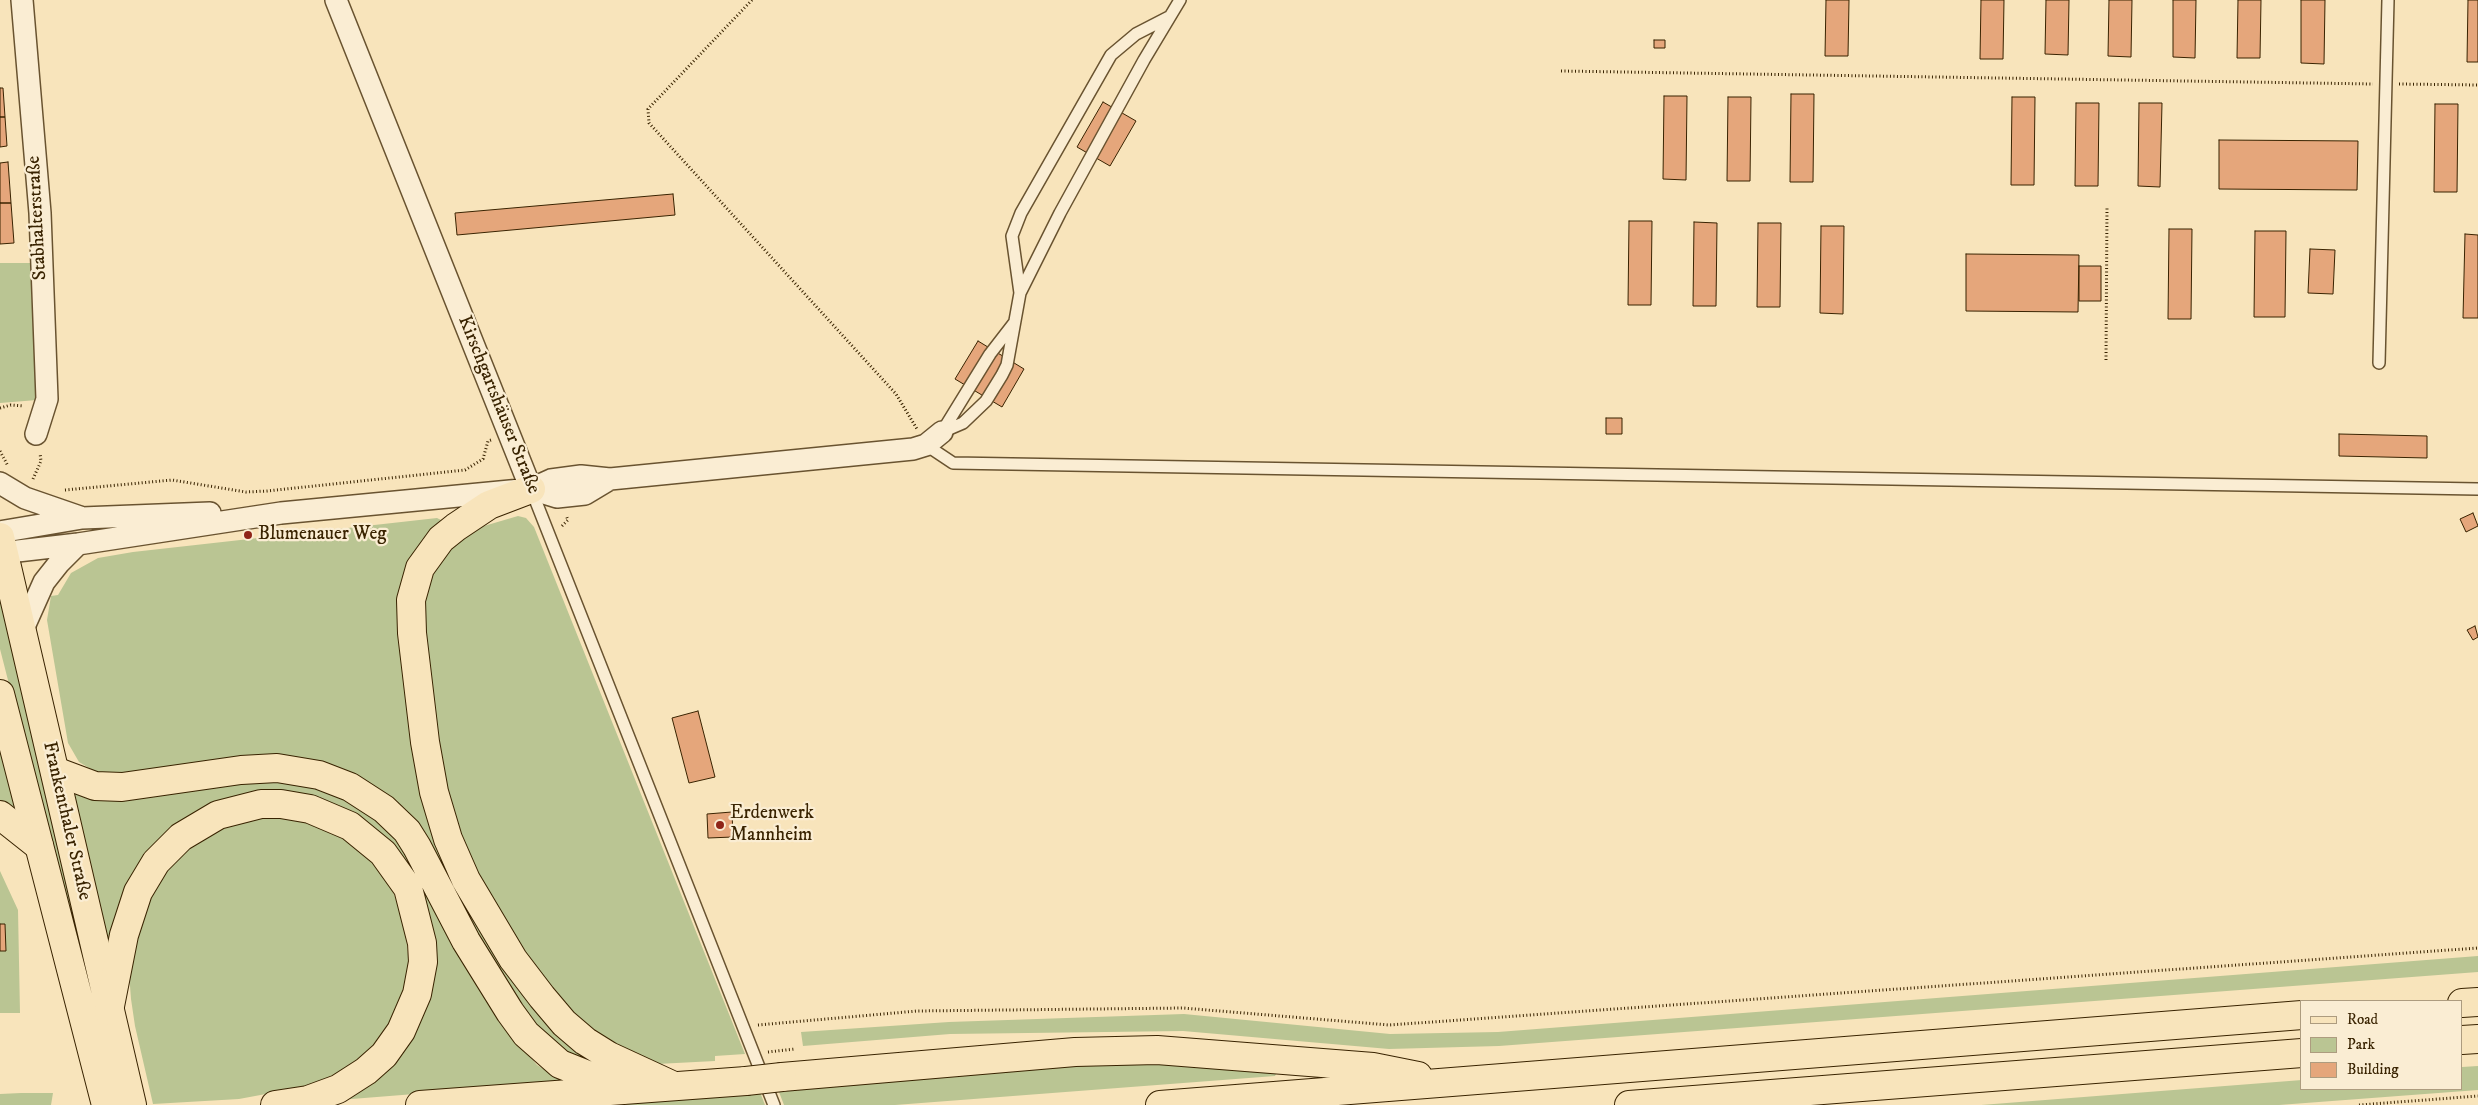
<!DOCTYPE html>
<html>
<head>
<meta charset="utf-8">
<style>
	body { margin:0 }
	#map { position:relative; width:2478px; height:1105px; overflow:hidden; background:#f8e4bb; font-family:"IM FELL DW Pica",serif }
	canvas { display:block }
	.legend { position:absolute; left:2300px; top:1000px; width:162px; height:90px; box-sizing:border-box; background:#faedd3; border:1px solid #ad9c7f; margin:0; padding:6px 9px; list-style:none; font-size:15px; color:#392301 }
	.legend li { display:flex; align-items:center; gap:10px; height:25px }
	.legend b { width:25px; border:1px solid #ad9c7f }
</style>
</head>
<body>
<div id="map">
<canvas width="2478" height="1105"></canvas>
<ul class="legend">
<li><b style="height:6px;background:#f8e4bb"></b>Road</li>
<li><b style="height:14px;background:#bac593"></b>Park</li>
<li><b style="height:14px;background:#e5a67b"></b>Building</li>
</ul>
</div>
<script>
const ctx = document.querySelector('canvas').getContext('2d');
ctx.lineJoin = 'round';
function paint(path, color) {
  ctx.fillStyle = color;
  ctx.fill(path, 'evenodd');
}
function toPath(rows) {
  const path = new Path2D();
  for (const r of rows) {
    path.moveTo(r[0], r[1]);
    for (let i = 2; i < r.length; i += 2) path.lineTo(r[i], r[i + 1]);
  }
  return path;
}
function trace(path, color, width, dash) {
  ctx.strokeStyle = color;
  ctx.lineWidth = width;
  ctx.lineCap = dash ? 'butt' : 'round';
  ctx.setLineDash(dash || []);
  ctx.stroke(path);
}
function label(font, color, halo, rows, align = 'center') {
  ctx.font = font + ' "IM FELL DW Pica",serif';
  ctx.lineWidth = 4.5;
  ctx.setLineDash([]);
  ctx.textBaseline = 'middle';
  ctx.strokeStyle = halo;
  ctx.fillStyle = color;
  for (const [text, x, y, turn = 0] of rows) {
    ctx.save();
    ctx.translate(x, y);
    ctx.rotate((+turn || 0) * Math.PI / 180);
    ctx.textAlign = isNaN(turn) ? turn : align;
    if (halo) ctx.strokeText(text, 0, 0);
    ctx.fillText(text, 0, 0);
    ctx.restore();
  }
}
const green = toPath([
	[0,263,30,263,37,400,0,403],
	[518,516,526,518,534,527,745,1054,715,1056,715,1061,657,1064,580,1029,492,911,448,813,419,620,430,569,467,531],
	[437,518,443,521,418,556,430,806,589,1058,588,1061,569,1057,531,1026,356,779,99,774,79,762,68,743,47,620,51,596,58,595,71,573,98,558,133,552],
	[0,589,69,888,117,1105,0,649],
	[0,739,19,813,0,803],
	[265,780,313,785,350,800,379,819,408,850,517,1041,537,1065,566,1082,339,1100,428,984,378,834,229,799,192,814,164,836,112,959,70,792,98,800],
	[240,813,321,820,377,863,394,894,405,927,409,963,405,1004,364,1062,334,1077,298,1088,239,1099,153,1104,135,1026,131,999,129,973,134,921,185,841],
	[0,871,18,910,20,1013,0,1013],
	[2478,956,2478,972,1499,1046,1389,1049,1183,1031,950,1034,803,1046,801,1032,949,1022,1184,1014,1390,1034,1498,1032],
	[1183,1059,1277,1072,1275,1076,895,1105,784,1105,779,1092,810,1089,810,1082],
	[2478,1066,2478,1090,2279,1105,1981,1105,2302,1080,2302,1089,2462,1089,2462,1067],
	[760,1092,765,1105,521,1105],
	[21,1093,53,1093,51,1105,0,1105,0,1094]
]);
const building = toPath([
	[1826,0,1849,0,1848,56,1825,56,1826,0],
	[1981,0,2004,0,2003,59,1980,59,1981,0],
	[2046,0,2069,0,2068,55,2045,54,2046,0],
	[2109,0,2132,0,2131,57,2108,56,2109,0],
	[2173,0,2196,0,2195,58,2173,57,2173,0],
	[2238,0,2261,0,2260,58,2237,58,2238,0],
	[2301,0,2325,0,2324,64,2301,63,2301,0],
	[2468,0,2478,0,2478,62,2467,62,2468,0],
	[1654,40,1665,40,1665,48,1654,48,1654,40],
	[0,88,3,88,5,117,0,117,0,88],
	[1791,94,1814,94,1813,182,1790,182,1791,94],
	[1664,96,1687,96,1686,180,1663,179,1664,96],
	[1728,97,1751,97,1750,181,1727,181,1728,97],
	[2012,97,2035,97,2034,185,2011,185,2012,97],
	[1103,102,1136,121,1110,166,1077,147,1103,102],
	[2076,103,2099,103,2098,186,2075,186,2076,103],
	[2139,103,2162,103,2160,187,2138,186,2139,103],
	[2435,104,2458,104,2457,192,2434,192,2435,104],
	[0,117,5,117,7,146,0,147,0,117],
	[2219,140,2358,141,2357,190,2219,189,2219,140],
	[8,162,11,203,0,203,0,163,8,162],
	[673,194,675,215,457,235,455,213,673,194],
	[0,203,11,203,14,243,0,244,0,203],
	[1629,221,1652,221,1651,305,1628,305,1629,221],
	[1694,222,1717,223,1716,306,1693,306,1694,222],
	[1758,223,1781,223,1780,307,1757,307,1758,223],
	[1821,226,1844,226,1843,314,1820,313,1821,226],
	[2169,229,2192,229,2191,319,2168,319,2169,229],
	[2255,231,2286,231,2285,317,2254,317,2255,231],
	[2465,234,2478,235,2478,318,2463,318,2465,234],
	[2310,249,2335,250,2333,294,2308,293,2310,249],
	[1966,254,2079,255,2078,312,1966,311,1966,254],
	[2079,266,2101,266,2101,301,2079,301,2079,266],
	[978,341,1024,369,1002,407,955,379,978,341],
	[1606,418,1622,418,1622,434,1606,434,1606,418],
	[2339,434,2427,436,2427,458,2339,456,2339,434],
	[2473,513,2478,526,2466,532,2460,519,2473,513],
	[2475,626,2478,637,2473,640,2467,630,2475,626],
	[698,711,715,777,689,783,672,718,698,711],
	[732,812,733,837,708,838,707,814,732,812],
	[0,924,5,924,6,951,0,951,0,924]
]);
const path = toPath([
	[752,0,648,109,649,123,896,394,917,429],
	[1561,71,2373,84],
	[2399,84,2478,85],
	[2106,360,2107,208],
	[0,408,11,405,24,406],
	[0,451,8,466],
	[33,479,41,461,40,453],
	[65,490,172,480,246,492,267,491,465,470,483,459,488,441,491,440],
	[562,526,568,520,566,515],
	[758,1025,917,1011,1183,1008,1389,1025,2478,948],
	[768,1052,795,1049],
	[2359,1105,2478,1096]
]);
const lane = toPath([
	[1020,293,1012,236,1021,213,1111,55,1136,34,1169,17],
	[2379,363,2388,0],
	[942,432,963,423,986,401,1002,375,1007,365,1020,293,1060,213,1144,60,1180,0],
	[942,432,990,354,1014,323],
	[926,445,953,463,2478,489],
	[531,489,774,1105]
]);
const street = toPath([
	[22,0,40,213,47,399,36,434],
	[336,0,531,489],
	[0,483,25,498,80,517],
	[531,489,557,497,585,494,610,479],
	[0,532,82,518,210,513],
	[0,553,78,544,281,513,531,489,551,480,581,476,610,479,913,449,926,445,942,432],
	[23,629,44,582,59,563,78,544]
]);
const primary = toPath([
	[0,537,132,1105],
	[0,694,106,1105]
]);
const highway = toPath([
	[531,489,489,505,456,527,441,539,420,568,411,600,412,633,425,742,434,792,448,839,466,880,513,959,542,997,564,1023,585,1041,609,1056,674,1086],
	[55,771,95,786,122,787,241,770,277,768,319,775,350,787,384,809,407,831,417,847,466,941,510,1012,526,1034,560,1064,625,1090],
	[0,815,39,846],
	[2462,1003,2478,1002],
	[109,1011,124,935,138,892,156,862,181,837,218,815,261,804,281,804,310,809,350,826,383,853,408,888,422,943,423,962,417,994,401,1031,384,1055,366,1071,338,1089,308,1100,275,1105],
	[2462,1040,2478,1039],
	[782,1077,1075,1052,1157,1050,1373,1067,1418,1076],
	[420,1105,746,1081],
	[1160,1105,2302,1015],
	[1629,1105,2302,1053]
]);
const highwayBridge = toPath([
	[746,1081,782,1077]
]);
const markers = [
	[248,535,5,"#8f2418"],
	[720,825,5,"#8f2418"]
];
const streetNames = [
	["Stabhalterstraße",38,218,-93],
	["Kirschgartshäuser Straße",498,405,68],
	["Frankenthaler Straße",66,821,77]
];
const poiNames = [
	["Blumenauer Weg",258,535],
	["Erdenwerk",730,814],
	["Mannheim",730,836]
];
paint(green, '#bac593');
paint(building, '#e5a67b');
trace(building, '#392301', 1);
trace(lane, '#695330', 14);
trace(street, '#695330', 24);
trace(primary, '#392301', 30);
trace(highway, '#392301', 30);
trace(path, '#392301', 3, [1, 2.5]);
trace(lane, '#faedd3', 11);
trace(street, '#faedd3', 21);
trace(primary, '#f8e4bb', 28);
trace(highway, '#f8e4bb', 28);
trace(highwayBridge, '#392301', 30, []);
trace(highwayBridge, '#f8e4bb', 28);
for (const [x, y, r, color] of markers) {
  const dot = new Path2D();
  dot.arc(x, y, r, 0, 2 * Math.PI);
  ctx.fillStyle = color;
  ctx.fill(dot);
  trace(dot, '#faedd3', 2);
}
label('19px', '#392301', '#faedd3', streetNames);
label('19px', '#392301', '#faedd3', poiNames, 'left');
</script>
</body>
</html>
